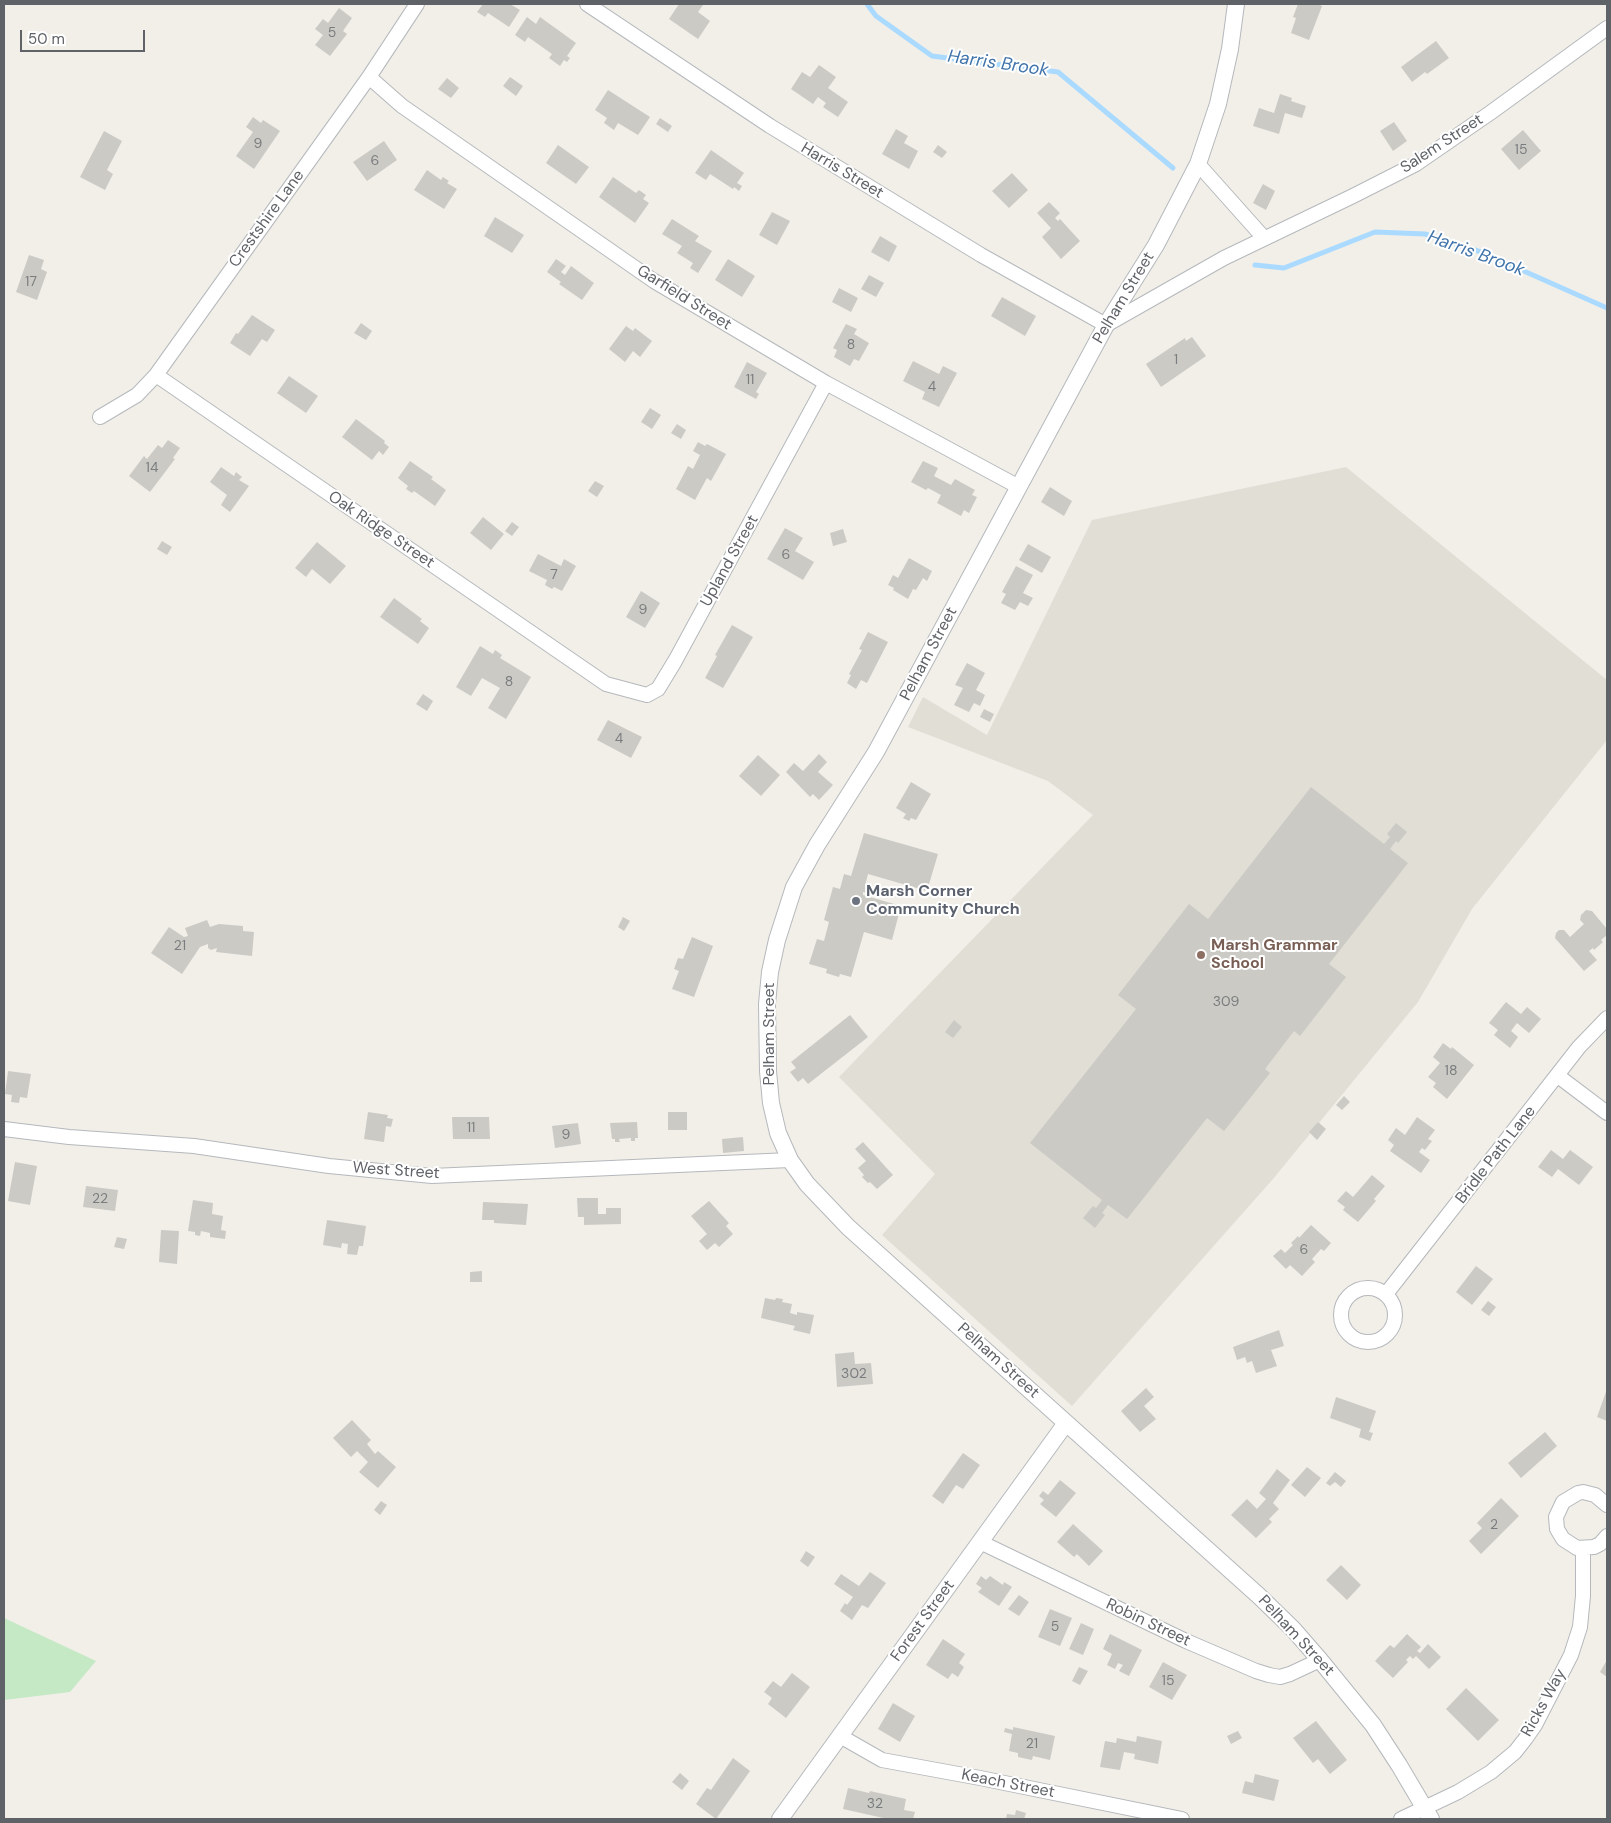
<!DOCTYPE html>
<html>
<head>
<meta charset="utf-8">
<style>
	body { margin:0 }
	#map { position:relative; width:1611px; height:1823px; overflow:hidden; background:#f1efe8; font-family:"DM Sans",sans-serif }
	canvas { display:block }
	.frame { position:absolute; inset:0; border:5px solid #5f6368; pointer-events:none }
	.scale { position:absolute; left:20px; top:30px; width:125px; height:22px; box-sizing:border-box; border:2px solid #5f6368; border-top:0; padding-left:6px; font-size:15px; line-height:18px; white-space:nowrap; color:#5f6368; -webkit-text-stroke:4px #fff; paint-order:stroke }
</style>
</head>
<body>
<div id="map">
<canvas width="1611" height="1823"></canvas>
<div class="frame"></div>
<div class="scale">50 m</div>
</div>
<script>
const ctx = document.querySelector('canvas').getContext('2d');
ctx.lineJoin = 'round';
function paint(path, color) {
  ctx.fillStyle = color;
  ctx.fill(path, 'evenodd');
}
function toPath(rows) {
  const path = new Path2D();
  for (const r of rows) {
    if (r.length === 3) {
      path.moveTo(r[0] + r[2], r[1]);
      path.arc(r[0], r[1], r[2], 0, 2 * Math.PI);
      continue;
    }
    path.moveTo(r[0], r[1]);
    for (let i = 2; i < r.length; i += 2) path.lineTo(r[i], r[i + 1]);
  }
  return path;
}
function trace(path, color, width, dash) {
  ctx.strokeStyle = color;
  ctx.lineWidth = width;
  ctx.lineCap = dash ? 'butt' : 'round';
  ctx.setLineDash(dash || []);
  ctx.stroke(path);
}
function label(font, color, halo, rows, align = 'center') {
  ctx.font = font + ' "DM Sans",sans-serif';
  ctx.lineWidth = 4;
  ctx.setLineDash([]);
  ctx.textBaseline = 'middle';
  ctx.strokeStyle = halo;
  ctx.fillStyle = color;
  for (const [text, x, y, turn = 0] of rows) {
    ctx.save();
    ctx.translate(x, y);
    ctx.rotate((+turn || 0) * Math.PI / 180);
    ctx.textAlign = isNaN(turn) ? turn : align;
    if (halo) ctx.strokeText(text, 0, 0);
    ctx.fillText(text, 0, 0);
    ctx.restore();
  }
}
const education = toPath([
	[1346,467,1607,680,1607,740,1472,909,1418,1002,1273,1179,1072,1406,882,1235,935,1174,839,1077,1093,815,1048,781,908,727,923,697,987,735,1092,520]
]);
const green = toPath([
	[4,1618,96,1661,70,1692,4,1700]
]);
const stream = toPath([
	[867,4,876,16,932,56,1058,72,1173,168],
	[1255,265,1284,268,1375,232,1425,234,1481,252,1607,308]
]);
const building = toPath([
	[483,4,510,4,520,10,509,27,488,13,485,17,477,12],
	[679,4,701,4,703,5,698,12,710,21,698,39,669,19],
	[1298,4,1317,4,1322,6,1309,40,1291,33,1296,18,1293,17],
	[339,8,352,18,343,31,347,34,330,56,315,45,323,35,315,29,323,19,328,23],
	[527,17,536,24,540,17,576,43,567,56,570,58,567,62,564,60,560,66,549,58,552,54,528,37,525,42,515,35],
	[1436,41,1449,58,1427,74,1425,72,1412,82,1401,67],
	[819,65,836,77,828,88,848,102,838,117,823,107,826,103,818,97,813,104,791,89,802,72,810,77],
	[510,77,523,86,516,96,503,86],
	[447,78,459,88,451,98,438,89],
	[608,90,650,117,638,135,618,123,614,130,604,123,607,118,595,110],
	[1280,94,1292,98,1291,101,1306,106,1302,118,1285,113,1279,134,1253,126,1259,108,1274,113],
	[253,117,261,123,263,120,280,131,254,169,236,156,253,132,246,127],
	[660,118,672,126,668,132,656,124],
	[1394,122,1407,141,1393,151,1380,131],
	[896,129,908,136,904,143,918,151,909,169,882,154],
	[1523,130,1541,151,1519,170,1501,149],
	[104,131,122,141,107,170,113,174,105,190,80,177],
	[384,141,397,160,367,181,353,162],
	[558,145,589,167,576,184,546,163],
	[938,145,947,152,942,158,933,152],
	[711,150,744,173,737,183,742,186,739,191,734,187,733,189,710,174,706,180,695,173],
	[427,170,441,180,443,177,449,181,447,183,457,189,444,209,414,190],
	[1012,173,1028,190,1009,208,992,191],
	[613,177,636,193,639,190,646,195,643,199,649,203,635,223,599,197],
	[1263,184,1275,191,1266,210,1253,203],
	[1049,202,1060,213,1055,218,1058,221,1060,219,1080,241,1061,259,1042,237,1051,228,1037,213],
	[772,212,790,221,777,245,759,235],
	[495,217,524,235,512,253,484,236],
	[672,219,699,236,695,241,712,251,698,273,690,268,693,263,677,253,682,246,662,234],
	[880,236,897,246,889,262,871,252],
	[29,255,44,260,41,269,47,272,37,300,16,292],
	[556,259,566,266,561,272,565,275,571,266,594,283,582,300,559,284,561,282,547,272],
	[728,259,755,276,742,297,715,280],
	[869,275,884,283,876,297,861,289],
	[839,288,858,298,851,312,832,302],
	[1002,297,1036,316,1025,336,991,316],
	[252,315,275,330,267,342,262,339,250,356,230,343,236,333,238,334],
	[361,323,372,331,366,340,354,333],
	[846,324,857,329,854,334,869,343,859,361,854,359,850,366,834,357,837,350,833,348],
	[626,326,633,331,635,328,652,341,640,357,633,351,625,362,609,349],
	[1192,337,1206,356,1161,387,1146,364,1185,338,1186,341],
	[913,361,939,374,943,366,957,373,939,407,922,399,925,392,903,381],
	[747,362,767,373,756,392,759,394,756,399,734,387],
	[289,376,318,396,306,413,277,393],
	[650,408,661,415,652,429,641,422],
	[356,419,385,441,384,443,389,447,383,455,379,451,372,460,342,437],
	[677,424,686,430,681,439,671,433],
	[168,440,180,448,173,458,175,459,150,492,129,476,144,456,147,459,158,445,162,448],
	[698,442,705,446,707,444,726,454,711,481,707,478,695,500,676,489,688,466,693,469,700,455,693,451],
	[410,461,433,477,431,479,446,490,435,506,414,491,412,493,406,489,408,486,398,478],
	[923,461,938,468,934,476,951,485,955,479,975,490,972,495,977,497,969,513,964,510,961,516,937,503,941,495,928,488,926,490,911,482],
	[221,467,234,476,236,472,242,477,239,480,249,486,230,512,221,505,227,495,210,482],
	[595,481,604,486,597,497,588,491],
	[1050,487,1072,501,1064,516,1041,502],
	[483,517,504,534,491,550,470,533],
	[512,522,519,527,512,536,505,531],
	[785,528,803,538,795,551,814,562,803,580,767,559],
	[843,529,847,542,833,546,830,533],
	[162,541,172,547,167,555,157,549],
	[317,542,346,566,330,584,312,569,306,577,295,568],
	[1028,544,1051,557,1042,573,1019,560],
	[538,554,561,566,564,559,576,566,562,591,554,587,552,589,545,585,547,580,529,571],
	[909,558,932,571,927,581,923,578,916,590,913,589,908,599,893,590,894,588,888,585,893,575,898,578],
	[1016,566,1033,575,1023,593,1033,598,1028,606,1020,602,1015,610,1001,603,1006,594,1002,592],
	[641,591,660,603,645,628,626,617],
	[394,598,422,619,420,621,429,628,418,644,380,617],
	[732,625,753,637,723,688,705,678,717,656,715,655],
	[868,632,888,642,867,683,861,680,856,689,847,683,851,675,849,674,862,650,859,649],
	[480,646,493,654,495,650,502,655,500,658,531,677,506,719,488,708,500,688,482,678,471,696,456,687],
	[967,663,985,673,976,690,985,695,980,706,974,703,969,712,954,705,963,688,955,685],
	[423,694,433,701,427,711,416,704],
	[984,709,994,714,990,722,980,717],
	[608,720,642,737,631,758,597,740],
	[819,754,827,762,818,772,833,785,819,800,813,794,810,797,786,772,794,763,803,771],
	[758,755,780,775,761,796,739,776],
	[911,782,931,794,916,820,911,818,909,821,903,818,906,814,896,808],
	[1311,787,1384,844,1390,837,1387,834,1396,823,1407,832,1398,843,1396,841,1390,849,1408,863,1329,964,1346,977,1300,1036,1294,1031,1265,1069,1270,1073,1224,1131,1207,1118,1127,1219,1108,1205,1102,1213,1105,1215,1095,1228,1083,1218,1093,1206,1096,1208,1102,1200,1030,1143,1136,1009,1118,995,1189,904,1208,919],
	[864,833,938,854,927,891,868,874,865,886,869,887,867,893,863,892,863,895,901,906,892,940,864,932,851,977,840,974,839,977,826,973,827,969,809,964,817,939,824,941,829,922,824,920,833,887,840,889,844,874,851,876],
	[1586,910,1592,911,1607,929,1607,935,1601,940,1603,942,1594,950,1593,948,1589,951,1597,960,1584,971,1555,938,1556,933,1559,930,1564,930,1570,937,1584,924,1580,920,1581,915],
	[623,917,630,921,624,931,618,927],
	[207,920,210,927,219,924,243,926,243,931,254,932,252,956,216,952,217,948,211,950,208,948,208,944,200,947,182,974,151,953,169,927,184,937,188,936,185,928],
	[692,937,713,946,694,997,672,989,679,971,674,969,678,958,683,959],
	[1506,1002,1521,1014,1527,1007,1541,1019,1529,1033,1517,1023,1511,1031,1518,1037,1510,1048,1494,1035,1498,1030,1489,1023],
	[850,1015,868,1037,808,1084,803,1078,798,1082,790,1072,796,1068,791,1062],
	[954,1020,962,1027,953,1038,945,1032],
	[1443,1043,1451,1049,1452,1047,1474,1065,1447,1099,1433,1087,1436,1083,1428,1077,1440,1063,1433,1057],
	[8,1071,31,1074,27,1098,20,1097,19,1103,11,1102,12,1095,5,1094],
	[1344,1096,1350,1102,1342,1110,1336,1105],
	[368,1112,388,1115,387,1118,393,1119,391,1127,386,1126,384,1142,364,1139],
	[668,1112,687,1112,687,1130,668,1130],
	[452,1117,489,1117,490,1139,453,1139],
	[1417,1117,1435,1130,1428,1139,1432,1141,1425,1150,1422,1148,1419,1152,1430,1160,1421,1173,1390,1151,1394,1145,1388,1140,1396,1128,1405,1135],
	[637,1122,638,1138,635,1138,635,1141,631,1141,631,1138,619,1139,620,1142,615,1142,615,1139,612,1139,610,1123],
	[1318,1122,1326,1129,1317,1140,1309,1132],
	[578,1123,581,1144,555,1148,552,1126],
	[743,1137,744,1151,723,1153,722,1139],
	[863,1142,893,1175,877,1189,870,1182,868,1183,862,1177,864,1175,858,1168,866,1161,855,1149],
	[1551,1150,1563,1159,1570,1150,1593,1167,1579,1185,1558,1169,1552,1177,1538,1167],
	[15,1162,37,1166,30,1205,8,1201],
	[1372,1175,1385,1186,1374,1199,1376,1201,1358,1222,1343,1210,1345,1207,1337,1201,1346,1191,1353,1197],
	[86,1186,118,1190,115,1211,83,1207],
	[577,1198,598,1198,598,1214,606,1214,606,1208,621,1208,621,1224,584,1225,584,1217,578,1217],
	[193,1200,213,1203,212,1214,223,1216,221,1230,226,1231,225,1239,210,1237,210,1233,201,1231,200,1236,195,1235,195,1232,188,1231],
	[709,1201,729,1223,726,1226,733,1234,719,1247,715,1243,707,1250,699,1241,707,1234,691,1216],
	[483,1202,528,1204,526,1225,494,1223,494,1220,482,1220],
	[327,1220,366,1226,363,1246,359,1246,357,1255,347,1254,348,1244,342,1243,341,1248,323,1245],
	[1311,1225,1331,1243,1324,1251,1321,1249,1312,1259,1315,1262,1302,1276,1290,1265,1286,1269,1273,1256,1281,1249,1285,1253,1293,1245,1291,1243,1298,1236,1299,1238],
	[161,1230,179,1231,177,1264,159,1262],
	[117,1237,127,1239,124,1249,114,1247],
	[1476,1266,1493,1279,1472,1305,1456,1292],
	[482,1271,482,1282,470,1282,470,1272],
	[765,1298,775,1300,776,1298,783,1299,782,1302,792,1304,790,1313,797,1315,797,1312,814,1315,810,1334,793,1330,795,1326,761,1318],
	[1488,1301,1496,1307,1489,1316,1481,1310],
	[1279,1330,1284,1346,1271,1350,1277,1366,1256,1373,1252,1361,1247,1363,1245,1357,1237,1360,1233,1347],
	[854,1352,855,1364,871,1363,873,1384,837,1387,835,1354],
	[1146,1388,1154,1397,1144,1406,1156,1419,1140,1432,1121,1411],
	[1607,1389,1607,1421,1597,1417],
	[1336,1397,1376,1411,1369,1432,1373,1433,1370,1441,1359,1437,1361,1429,1330,1418],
	[352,1420,371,1440,367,1444,375,1454,378,1451,396,1467,378,1488,359,1472,368,1462,357,1451,351,1457,333,1438],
	[1545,1432,1557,1446,1521,1478,1508,1463],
	[963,1453,980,1465,963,1489,956,1485,943,1504,932,1496],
	[1307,1467,1321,1478,1305,1497,1291,1485],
	[1277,1469,1290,1480,1273,1503,1279,1509,1269,1519,1272,1522,1256,1538,1231,1515,1247,1499,1257,1509,1266,1499,1259,1493],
	[1335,1472,1346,1481,1341,1487,1335,1482,1330,1486,1326,1483],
	[1060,1480,1076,1493,1056,1517,1040,1504,1044,1500,1039,1496,1043,1491,1048,1495],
	[1501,1498,1519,1516,1481,1554,1469,1541,1482,1528,1477,1523],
	[381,1501,387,1505,380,1515,374,1510],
	[1073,1524,1103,1551,1089,1566,1077,1554,1074,1557,1057,1542],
	[806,1551,815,1557,808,1567,800,1561],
	[1341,1565,1361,1585,1347,1600,1326,1580],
	[870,1572,886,1583,868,1608,862,1605,852,1620,840,1611,845,1603,847,1605,853,1597,834,1584,841,1574,859,1586],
	[981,1576,986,1580,990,1576,1003,1585,1004,1582,1012,1587,999,1606,978,1592,982,1588,976,1584],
	[1019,1595,1029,1602,1019,1616,1008,1609],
	[1050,1609,1072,1618,1060,1646,1038,1637],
	[1081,1623,1094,1629,1083,1655,1069,1649],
	[1110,1634,1142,1650,1129,1676,1119,1671,1123,1665,1118,1663,1115,1669,1107,1665,1112,1654,1103,1649],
	[1407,1634,1421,1647,1417,1651,1420,1653,1428,1644,1441,1657,1429,1669,1416,1656,1413,1659,1410,1656,1406,1660,1408,1662,1393,1678,1375,1661,1390,1645,1394,1648],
	[943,1639,965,1654,959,1663,964,1667,958,1677,952,1673,948,1679,926,1665],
	[1607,1660,1607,1677,1600,1672],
	[1163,1662,1187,1675,1172,1700,1149,1687],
	[1079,1667,1088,1671,1080,1685,1072,1681],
	[792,1673,810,1687,786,1718,768,1704,772,1698,764,1692,773,1681,781,1687],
	[1466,1688,1499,1720,1478,1741,1446,1709],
	[893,1703,915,1716,900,1742,878,1729],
	[1316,1721,1347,1760,1330,1774,1318,1759,1313,1763,1293,1738],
	[1013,1727,1055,1736,1050,1760,1033,1756,1032,1760,1018,1757,1018,1753,1009,1751,1012,1734,1004,1732,1005,1728,1013,1730],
	[1238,1731,1242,1738,1231,1744,1227,1736],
	[1137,1736,1162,1741,1158,1764,1134,1759,1135,1754,1124,1752,1120,1770,1100,1767,1105,1741,1116,1743,1117,1738,1136,1742],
	[733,1758,750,1771,716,1819,696,1804,707,1788,711,1790],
	[680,1773,689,1781,682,1790,672,1782],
	[1255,1774,1279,1780,1274,1801,1242,1793,1245,1781,1253,1783],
	[848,1788,869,1793,870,1791,906,1799,904,1810,915,1812,913,1819,888,1819,843,1809],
	[1016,1810,1026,1813,1024,1819,1006,1819,1007,1814,1015,1815]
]);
const minor = toPath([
	[587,4,770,126,981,255,1106,325,1224,258,1353,196,1416,164,1490,113,1607,28],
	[369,77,402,106,654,281,826,383,1019,487],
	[1198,164,1264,238],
	[156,375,606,684,647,695,658,689,675,661,826,383],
	[100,417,137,395,156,375,369,77,417,4],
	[1558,1076,1607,1113],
	[4,1129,69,1137,194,1146,329,1166,432,1176,790,1160],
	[1368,1315,27],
	[1386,1294,1579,1047,1607,1018],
	[1607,1505,1595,1495,1583,1492,1578,1493,1563,1502,1556,1517,1557,1529,1563,1539,1577,1548,1594,1547,1600,1544,1607,1536],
	[980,1542,1186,1641,1256,1671,1269,1675,1280,1677,1290,1674,1320,1660],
	[840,1736,882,1760,980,1778,1182,1819],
	[1401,1819,1458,1792,1491,1772,1515,1752,1526,1738,1535,1725,1571,1655,1580,1627,1583,1596,1583,1549]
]);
const tertiary = toPath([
	[1236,4,1230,49,1218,104,1198,164,1156,245,1106,325,876,752,817,845,794,887,777,940,770,972,767,1004,768,1071,771,1103,778,1133,790,1160,807,1184,848,1227,1259,1596,1293,1629,1320,1660,1373,1725,1399,1765,1431,1819],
	[780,1819,1066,1423]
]);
const markers = [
	[856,901,5,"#6b7280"],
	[1201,955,5,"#8d6e63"]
];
const numberNames = [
	["5",332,33],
	["9",258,144],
	["15",1521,150],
	["6",375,161],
	["17",31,282],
	["8",851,345],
	["1",1176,360],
	["11",750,380],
	["4",932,387],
	["14",152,468],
	["6",786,555],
	["7",554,575],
	["9",643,610],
	["8",509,682],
	["4",619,739],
	["21",180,946],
	["309",1226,1002],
	["18",1451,1071],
	["11",471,1128],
	["9",566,1135],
	["22",100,1199],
	["6",1304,1250],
	["302",854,1374],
	["2",1494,1525],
	["5",1055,1627],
	["15",1168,1681],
	["21",1032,1744],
	["32",875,1804]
];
const streetNames = [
	["Salem Street",1442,144,-33],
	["Harris Street",842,171,31],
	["Crestshire Lane",267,219,-54],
	["Garfield Street",684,298,32],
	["Pelham Street",1124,298,-59],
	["Oak Ridge Street",381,530,34],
	["Upland Street",730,561,-61],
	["Pelham Street",929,654,-62],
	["Pelham Street",770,1034,-90],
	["Bridle Path Lane",1496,1155,-52],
	["West Street",396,1171,4],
	["Pelham Street",998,1361,42],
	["Forest Street",923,1621,-54],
	["Robin Street",1148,1623,25],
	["Pelham Street",1296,1636,47],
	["Ricks Way",1544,1703,-61],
	["Keach Street",1008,1784,11]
];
const worshipNames = [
	["Marsh Corner",866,892],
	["Community Church",866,910]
];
const educationNames = [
	["Marsh Grammar",1211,946],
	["School",1211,964]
];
const waterNames = [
	["Harris Brook",998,64,8],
	["Harris Brook",1476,254,20]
];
paint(education, '#e1ded6');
paint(green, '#c5e8c5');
trace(stream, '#aadaff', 5);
paint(building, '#cccac5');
trace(minor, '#b5b8bc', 16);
trace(tertiary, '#b5b8bc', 18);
trace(minor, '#fff', 14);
trace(tertiary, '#fff', 16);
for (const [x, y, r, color] of markers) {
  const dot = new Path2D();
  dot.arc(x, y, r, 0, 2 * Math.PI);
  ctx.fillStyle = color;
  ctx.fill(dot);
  trace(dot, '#fff', 2);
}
label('14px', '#7a7d7f', null, numberNames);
label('16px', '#5f6368', '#fff', streetNames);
label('bold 16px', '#5b616d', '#fff', worshipNames, 'left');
label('bold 16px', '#785e54', '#fff', educationNames, 'left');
label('italic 18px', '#4174aa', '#fff', waterNames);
</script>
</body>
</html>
